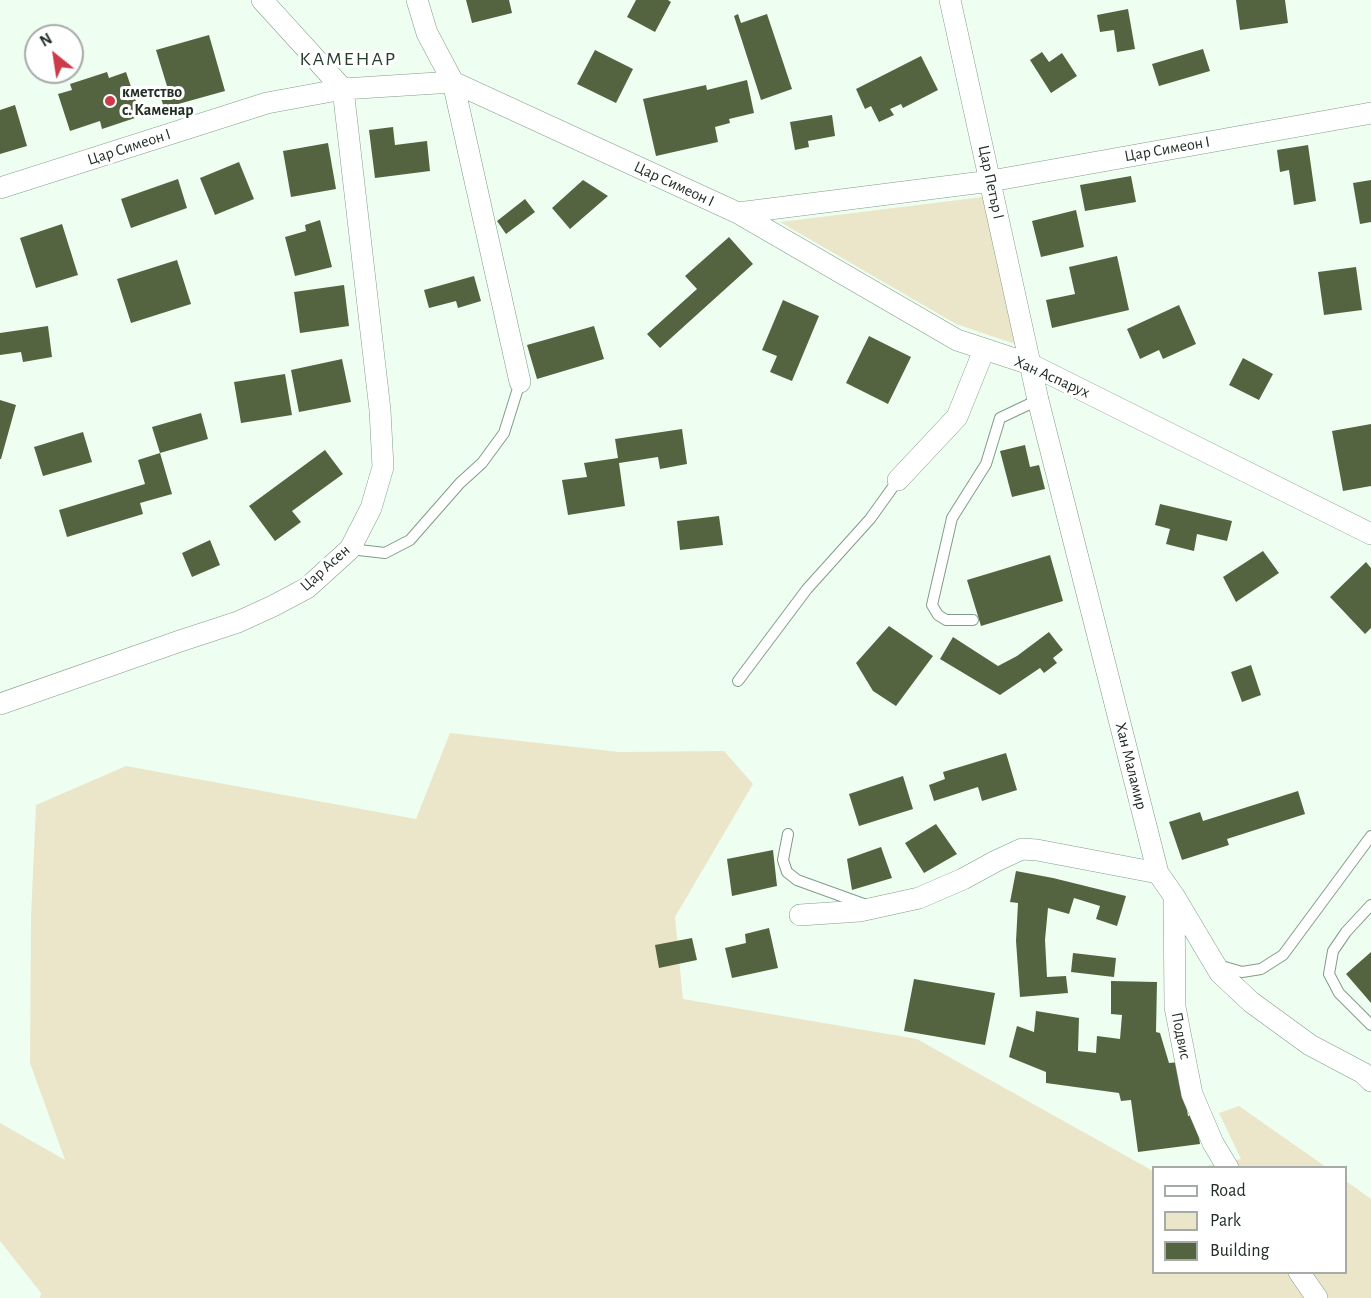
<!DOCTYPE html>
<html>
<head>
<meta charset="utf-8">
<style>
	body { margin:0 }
	#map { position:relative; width:1371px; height:1298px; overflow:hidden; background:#eefff2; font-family:"Alegreya Sans",sans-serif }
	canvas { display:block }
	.legend { position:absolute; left:1152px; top:1166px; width:195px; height:108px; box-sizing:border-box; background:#fff; border:2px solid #a7aba8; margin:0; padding:8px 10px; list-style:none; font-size:18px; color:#222d25 }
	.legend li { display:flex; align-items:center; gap:12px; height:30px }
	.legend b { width:30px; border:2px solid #a7aba8 }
	.north { position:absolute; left:24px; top:24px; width:60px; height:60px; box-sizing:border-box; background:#fff; border:2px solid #a7aba8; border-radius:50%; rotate:330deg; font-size:16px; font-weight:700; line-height:24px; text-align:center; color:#222d25 }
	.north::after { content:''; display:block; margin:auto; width:21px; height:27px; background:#cb3b4a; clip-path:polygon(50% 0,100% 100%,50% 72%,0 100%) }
</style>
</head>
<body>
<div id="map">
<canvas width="1371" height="1298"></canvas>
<ul class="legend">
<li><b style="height:8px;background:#fff"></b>Road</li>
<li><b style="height:16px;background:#ebe6c9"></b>Park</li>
<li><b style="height:16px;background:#556440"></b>Building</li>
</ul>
<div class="north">N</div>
</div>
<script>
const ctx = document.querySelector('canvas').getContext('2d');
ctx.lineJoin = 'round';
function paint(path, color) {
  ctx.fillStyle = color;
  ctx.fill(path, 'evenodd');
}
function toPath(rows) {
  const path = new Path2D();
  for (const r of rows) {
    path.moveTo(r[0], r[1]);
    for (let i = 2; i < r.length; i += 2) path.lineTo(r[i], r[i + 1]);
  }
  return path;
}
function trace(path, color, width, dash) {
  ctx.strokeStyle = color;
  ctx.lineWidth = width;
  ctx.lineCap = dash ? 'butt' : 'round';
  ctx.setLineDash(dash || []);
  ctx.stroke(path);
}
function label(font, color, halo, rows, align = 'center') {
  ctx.font = font + ' "Alegreya Sans",sans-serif';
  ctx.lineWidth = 6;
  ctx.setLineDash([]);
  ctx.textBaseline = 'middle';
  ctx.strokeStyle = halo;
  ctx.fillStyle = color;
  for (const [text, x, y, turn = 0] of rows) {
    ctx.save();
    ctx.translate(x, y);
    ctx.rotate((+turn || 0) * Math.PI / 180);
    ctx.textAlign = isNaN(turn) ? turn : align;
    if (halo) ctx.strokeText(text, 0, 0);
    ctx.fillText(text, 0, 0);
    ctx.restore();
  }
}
const green = toPath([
	[983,197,1015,344,956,324,780,222],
	[450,733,619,752,724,751,753,784,675,917,683,999,917,1039,1153,1171,1154,1272,1346,1272,1346,1181,1371,1199,1371,1298,40,1298,41,1293,0,1241,0,1123,65,1160,30,1063,31,917,36,805,126,766,416,819],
	[1239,1106,1326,1167,1196,1168,1241,1159,1219,1113]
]);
const building = toPath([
	[466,0,509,0,512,13,472,23],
	[636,0,668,0,671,2,655,32,627,17],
	[1236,0,1285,0,1288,23,1240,30],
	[1128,9,1135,49,1117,52,1114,30,1100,32,1097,15],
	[738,14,741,23,767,14,792,89,761,100,734,16],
	[209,35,225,91,164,108,158,88,167,86,156,50],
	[1203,49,1210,71,1159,86,1152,64],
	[595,50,633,69,616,103,577,84],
	[1042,52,1049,62,1062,53,1077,76,1051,93,1030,60],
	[921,56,938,90,903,108,901,104,890,109,894,115,879,122,871,106,865,109,856,89],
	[107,72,109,78,126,72,141,116,102,129,100,121,70,131,58,94,72,90,70,84],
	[747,80,754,113,729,119,730,123,715,127,718,142,656,156,643,99,706,85,707,90],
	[15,105,27,146,0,154,0,110],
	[832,115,835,136,808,141,809,147,795,150,790,122],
	[393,127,395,145,427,141,430,171,375,178,369,130],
	[328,143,336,189,291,197,283,151],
	[1308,145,1316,201,1294,205,1289,170,1280,172,1277,150],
	[239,162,254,199,215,215,200,178],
	[1131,176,1136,202,1085,211,1080,185],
	[178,179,187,208,131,228,121,199],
	[583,180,608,196,570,229,552,208],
	[1371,180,1371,222,1360,224,1353,183],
	[525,199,535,212,506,234,497,221],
	[1076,210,1084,247,1041,257,1032,221],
	[320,220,332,267,295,276,285,237,306,231,305,225],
	[62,224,78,275,36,288,20,238],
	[729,237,753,264,660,348,647,334,697,289,685,276],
	[1117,256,1129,310,1052,328,1046,300,1075,294,1069,267],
	[177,260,191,304,131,323,117,279],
	[1356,267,1362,310,1324,315,1318,272],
	[474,276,481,301,458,308,456,301,429,308,424,290],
	[344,285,349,326,300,333,294,292],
	[783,300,819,316,792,381,770,372,777,356,762,350],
	[1179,305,1196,344,1163,359,1159,350,1140,359,1127,329],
	[48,326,52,357,23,362,21,352,0,355,0,333],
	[594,326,604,359,537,379,527,345],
	[869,336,911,357,888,404,846,383],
	[1243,358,1273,374,1259,400,1229,385],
	[342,359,351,402,299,412,291,370],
	[285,374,292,415,241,423,234,382],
	[0,400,16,405,1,459,0,459],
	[201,413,208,439,160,453,152,427],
	[1371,424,1371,486,1343,491,1332,431],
	[682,429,687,464,660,469,658,457,619,463,625,506,568,515,562,480,587,477,584,463,618,458,615,439],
	[83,432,92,462,43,476,34,447],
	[1025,445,1030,467,1039,465,1045,489,1012,497,1000,451],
	[325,450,343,474,292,511,301,522,275,541,249,506],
	[160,453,172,494,140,503,143,514,67,537,59,510,145,484,138,460],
	[1160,504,1232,521,1227,541,1197,534,1194,551,1166,544,1170,529,1155,525],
	[719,516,723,545,680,550,677,521],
	[210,540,220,565,192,577,182,553],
	[1263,551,1279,573,1236,602,1223,577],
	[1050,555,1063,601,981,626,967,580],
	[1366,562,1371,568,1371,628,1365,634,1330,597],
	[889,626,933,656,896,706,873,691,856,663],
	[1049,632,1063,650,1053,658,1057,663,1044,673,1040,668,1000,695,940,659,953,637,998,666,1017,656],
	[1251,665,1261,695,1242,702,1231,672],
	[1006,753,1017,790,982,801,978,787,934,801,929,785,945,779,943,772],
	[903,776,913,809,859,826,849,794],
	[1298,791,1305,814,1227,839,1229,845,1182,860,1169,822,1200,812,1203,821],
	[936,824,957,854,924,873,905,843],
	[881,847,892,878,852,890,847,859],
	[773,850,777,886,732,896,727,859],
	[1016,871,1053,878,1126,896,1117,926,1096,919,1100,906,1074,898,1069,914,1048,908,1045,940,1047,977,1066,976,1068,993,1020,997,1016,941,1018,903,1010,902],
	[769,928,778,968,732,978,725,948,746,943,745,934],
	[692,938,697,960,659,968,655,945],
	[1371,952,1371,1003,1346,974],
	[1073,953,1116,958,1114,977,1071,972],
	[914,979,995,993,985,1045,904,1031],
	[1111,981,1157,982,1156,1032,1160,1033,1169,1063,1179,1062,1188,1116,1193,1115,1197,1124,1200,1144,1138,1152,1131,1100,1121,1101,1119,1093,1046,1083,1046,1072,1009,1057,1017,1026,1034,1032,1036,1011,1079,1018,1078,1051,1096,1053,1097,1036,1120,1039,1122,1015,1111,1014]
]);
const lane = toPath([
	[350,549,385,553,410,540,460,483,482,463,504,433,520,382],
	[973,620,946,620,938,615,932,605,952,518,986,464,1000,418,1038,400],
	[738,681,807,589,870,519,898,480],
	[788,834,783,860,787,872,797,880,869,906],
	[1371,905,1346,932,1333,951,1329,974,1339,993,1371,1025],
	[1218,965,1242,972,1261,969,1283,955,1371,836]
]);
const street = toPath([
	[417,0,427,33,453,82,520,382],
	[950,0,1038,400,1158,873,1174,896,1220,973,1251,1002,1310,1045,1363,1073,1371,1081],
	[0,188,267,103,343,89,453,82,738,213,957,340,1030,364,1371,534],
	[738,213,991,181,1371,113],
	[898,480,957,417,984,350],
	[0,704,180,641,238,622,273,606,307,588,350,549,371,508,383,467,380,410,343,89,262,0],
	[1174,896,1175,1007,1192,1094,1213,1143,1228,1168],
	[800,915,860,911,919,898,963,879,996,861,1022,849,1037,850,1158,873],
	[1299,1272,1317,1298]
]);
const markers = [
	[110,101,6,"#cb3b4a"]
];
const poiNames = [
	["кметство",122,92],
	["с. Каменар",122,110]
];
const streetNames = [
	["Цар Симеон I",129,147,-18],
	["Цар Симеон I",1167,149,-10],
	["Цар Петър I",991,182,78],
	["Цар Симеон I",674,184,25],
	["Хан Аспарух",1052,377,24],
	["Цар Асен",325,568,-42],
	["Хан Маламир",1131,766,76],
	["Подвис",1181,1036,79]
];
const quarterNames = [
	["КАМЕНАР",348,59]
];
paint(green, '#ebe6c9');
paint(building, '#556440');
trace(lane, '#829c89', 12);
trace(street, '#829c89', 22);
trace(lane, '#fff', 10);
trace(street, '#fff', 21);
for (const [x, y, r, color] of markers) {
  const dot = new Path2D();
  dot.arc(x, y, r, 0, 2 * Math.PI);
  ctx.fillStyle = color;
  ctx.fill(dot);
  trace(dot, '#fff', 2);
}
label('bold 16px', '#222d25', '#fff', poiNames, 'left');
label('16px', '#222d25', '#fff', streetNames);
ctx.letterSpacing = '1.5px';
label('20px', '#263d2d', '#fff', quarterNames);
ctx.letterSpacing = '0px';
</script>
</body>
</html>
